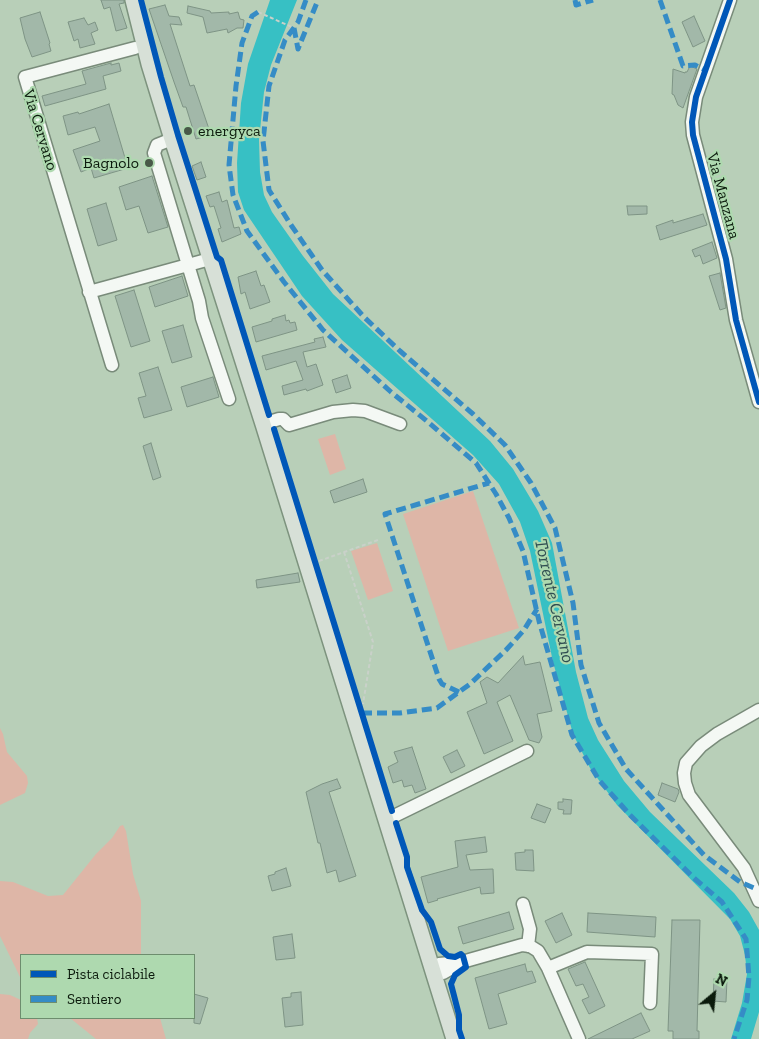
<!DOCTYPE html>
<html>
<head>
<meta charset="utf-8">
<style>
	body { margin:0 }
	#map { position:relative; width:759px; height:1039px; overflow:hidden; background:#b8cfb8; font-family:"Zilla Slab",serif }
	canvas { display:block }
	.legend { position:absolute; left:20px; top:954px; width:175px; height:65px; box-sizing:border-box; background:#aed9af; border:1px solid #6d8d6e; margin:0; padding:6px 9px; list-style:none; font-size:15px; color:#0b1a0c }
	.legend li { display:flex; align-items:center; gap:10px; height:25px }
	.legend b { width:25px; border:1px solid #6d8d6e }
	.north { position:absolute; left:689px; top:969px; width:50px; height:50px; -webkit-text-stroke:4px #aed9af; paint-order:stroke; rotate:28deg; font-size:14px; font-weight:700; line-height:20px; text-align:center; color:#0b1a0c }
	.north::after { content:''; display:block; margin:auto; width:18px; height:22px; background:#0b1a0c; clip-path:polygon(50% 0,100% 100%,50% 72%,0 100%) }
</style>
</head>
<body>
<div id="map">
<canvas width="759" height="1039"></canvas>
<ul class="legend">
<li><b style="height:6px;background:#0057b8"></b>Pista ciclabile</li>
<li><b style="height:6px;background:#358cc6"></b>Sentiero</li>
</ul>
<div class="north">N</div>
</div>
<script>
const ctx = document.querySelector('canvas').getContext('2d');
ctx.lineJoin = 'round';
function paint(path, color) {
  ctx.fillStyle = color;
  ctx.fill(path, 'evenodd');
}
function toPath(rows) {
  const path = new Path2D();
  for (const r of rows) {
    path.moveTo(r[0], r[1]);
    for (let i = 2; i < r.length; i += 2) path.lineTo(r[i], r[i + 1]);
  }
  return path;
}
function trace(path, color, width, dash) {
  ctx.strokeStyle = color;
  ctx.lineWidth = width;
  ctx.lineCap = dash ? 'butt' : 'round';
  ctx.setLineDash(dash || []);
  ctx.stroke(path);
}
function label(font, color, halo, rows, align = 'center') {
  ctx.font = font + ' "Zilla Slab",serif';
  ctx.lineWidth = 4.5;
  ctx.setLineDash([]);
  ctx.textBaseline = 'middle';
  ctx.strokeStyle = halo;
  ctx.fillStyle = color;
  for (const [text, x, y, turn = 0] of rows) {
    ctx.save();
    ctx.translate(x, y);
    ctx.rotate((+turn || 0) * Math.PI / 180);
    ctx.textAlign = isNaN(turn) ? turn : align;
    if (halo) ctx.strokeText(text, 0, 0);
    ctx.fillText(text, 0, 0);
    ctx.restore();
  }
}
const green = toPath([
	[335,434,346,469,330,475,318,439],
	[473,491,519,628,448,651,403,514],
	[377,543,393,591,368,600,351,551],
	[0,728,3,734,7,752,27,776,28,783,25,793,0,805],
	[123,825,126,831,133,874,141,901,141,955,21,955,21,979,0,936,0,881,13,882,48,896,63,895,96,854,112,838,120,826],
	[0,994,10,995,21,1000,21,1018,37,1018,38,1024,30,1033,28,1039,0,1039],
	[70,1018,160,1018,166,1039,96,1039]
]);
const water = toPath([
	[270,0,297,0,271,65,264,92,259,140,260,172,264,195,272,212,303,256,333,294,490,441,513,469,538,511,552,543,576,672,588,718,598,740,624,781,650,812,734,893,749,912,759,930,759,1012,751,1039,731,1039,742,1003,747,974,745,955,740,936,730,919,617,805,590,768,573,734,553,662,530,551,520,522,499,484,473,455,342,340,302,296,244,210,238,192,237,163,241,103,248,64]
]);
const building = toPath([
	[101,0,124,0,124,3,119,4,127,28,116,31,110,7,104,9,101,0],
	[165,5,169,16,179,17,182,25,170,24,190,86,194,85,211,135,196,139,186,107,183,107,174,82,149,9,165,5],
	[188,6,210,11,211,13,229,12,229,14,238,12,240,19,244,20,243,28,237,28,228,33,227,29,207,33,203,17,187,13,188,6],
	[40,12,50,43,49,44,51,51,32,57,25,39,20,18,40,12],
	[694,16,705,41,693,47,682,22,694,16],
	[84,18,88,25,95,22,98,30,91,33,95,44,80,48,78,39,74,41,68,22,84,18],
	[111,63,111,65,119,63,121,71,103,76,106,89,45,106,42,96,86,84,82,71,111,63],
	[690,66,697,69,683,108,678,105,674,95,672,94,673,69,685,73,685,72,687,72,690,66],
	[109,104,128,168,94,178,91,168,81,172,73,150,100,141,95,127,68,135,63,116,78,112,79,114,109,104],
	[201,162,206,177,197,180,192,166,201,162],
	[152,176,168,227,148,233,139,206,126,210,119,187,152,176],
	[219,192,222,202,227,200,234,228,239,227,241,234,222,242,218,229,221,228,214,206,210,207,206,196,219,192],
	[106,203,117,240,98,246,87,209,106,203],
	[627,206,647,206,647,214,628,215,627,206],
	[703,214,707,225,660,240,656,226,673,220,673,223,703,214],
	[712,242,717,258,703,264,700,255,695,257,692,250,712,242],
	[256,271,261,286,264,285,270,302,250,309,245,292,241,294,238,277,256,271],
	[720,273,726,308,720,310,709,276,720,273],
	[182,276,188,296,155,307,149,287,182,276],
	[134,290,150,341,131,347,115,296,134,290],
	[285,315,286,321,289,320,290,323,295,322,297,330,256,342,252,327,272,321,272,319,285,315],
	[183,325,192,357,172,363,162,331,183,325],
	[323,337,326,347,303,352,307,367,316,364,323,385,307,391,306,389,284,395,282,386,303,380,296,361,266,370,262,356,315,342,314,339,323,337],
	[158,367,172,410,144,418,138,398,146,396,139,373,158,367],
	[347,375,351,388,336,393,332,380,347,375],
	[213,377,219,397,187,407,181,387,213,377],
	[151,443,161,477,153,480,143,446,151,443],
	[363,479,367,492,334,503,330,491,363,479],
	[298,573,300,582,257,588,256,580,298,573],
	[523,656,525,665,540,662,552,711,537,714,542,737,539,743,529,740,510,695,497,702,513,741,484,754,467,712,487,703,480,682,487,677,498,683,523,656],
	[412,747,426,789,415,793,412,785,404,787,402,780,393,783,388,767,398,762,394,752,412,747],
	[457,750,465,766,451,773,443,757,457,750],
	[337,779,341,788,329,792,356,876,339,882,336,870,327,873,320,843,318,843,306,792,322,784,337,779],
	[662,783,678,789,679,792,675,802,658,795,662,783],
	[563,799,572,800,571,814,563,814,564,810,558,809,558,802,563,802,563,799],
	[537,804,551,809,545,823,531,818,537,804],
	[485,837,487,852,466,855,470,870,493,869,494,893,481,894,480,887,437,899,438,900,428,903,421,877,458,867,455,841,485,837],
	[525,850,533,850,534,871,516,870,515,853,525,852,525,850],
	[286,868,291,886,272,891,268,876,275,874,275,872,286,868],
	[509,912,514,929,463,944,458,927,509,912],
	[562,913,572,935,556,943,545,921,562,913],
	[588,913,656,917,655,937,587,932,588,913],
	[672,920,700,920,697,1031,699,1031,699,1039,673,1039,673,1031,668,1031,672,920],
	[292,934,295,958,276,960,273,937,292,934],
	[585,962,605,1006,589,1014,582,1000,589,997,583,984,576,986,568,969,585,962],
	[525,964,527,972,532,971,536,982,498,994,507,1024,489,1029,475,978,525,964],
	[714,979,727,979,726,1002,713,1001,714,979],
	[301,992,303,1025,285,1027,282,998,291,997,291,993,301,992],
	[194,994,208,998,200,1024,194,1023,194,994],
	[641,1013,650,1031,632,1039,588,1039,641,1013]
]);
const path = toPath([
	[258,12,294,28],
	[344,552,373,642,363,704],
	[319,561,378,540]
]);
const minor = toPath([
	[730,0,696,97,692,122,693,135,726,259,736,320,759,402],
	[172,139,157,145,154,153,199,301,202,318,229,399],
	[89,292,210,259],
	[112,365,25,77,135,48],
	[263,424,279,419,283,419,289,425,333,412,353,410,365,411,400,424],
	[759,710,717,734,701,746,686,763,684,773,685,783,689,795,744,868,759,901],
	[386,820,527,751],
	[523,904,530,929,528,946],
	[462,962,443,973,433,971,439,964,462,962,522,945,530,946,538,951,548,968,579,1039],
	[548,968,587,952,652,954,650,1003]
]);
const major = toPath([
	[133,0,149,64,172,139,263,424,454,1039]
]);
const quiet = toPath([
	[306,0,298,22,285,40,269,86,263,141,269,190,291,225,322,270,364,317,400,351,473,414,505,445,531,483,555,528,573,603,581,665,599,723,626,769,704,855,740,882,754,888],
	[575,0,576,5,593,0],
	[660,0,683,66,695,65,705,70],
	[258,12,252,16,242,43,236,86,229,165,233,195,247,231,284,282,323,330,391,392,428,422,476,463,496,494,509,518,523,551,539,621,572,735,599,780,630,815,695,879,722,902,746,939,749,977,747,1000,734,1039],
	[294,28,298,49,318,0],
	[459,692,442,684,439,679,385,514,489,483],
	[362,713,400,713,437,708,470,684,506,650,524,630,537,609]
]);
const cycleway = toPath([
	[141,0,161,77,178,135,217,257,221,260,269,415],
	[730,0,696,97,692,122,693,135,726,259,736,320,759,402],
	[274,429,392,811],
	[396,823,407,857,407,867,422,910,431,922,440,949,448,956,455,957,461,954,463,956,466,967,455,975,451,984,459,1015,459,1030,462,1039]
]);
const markers = [
	[188,131,5,"#485948"],
	[149,163,5,"#485948"]
];
const streetNames = [
	["Via Cervano",40,130,73],
	["Via Manzana",723,196,75]
];
const poiNames = [
	["energyca",198,131],
	["Bagnolo",139,163,"right"]
];
const waterNames = [
	["Torrente Cervano",554,601,77]
];
paint(green, '#deb6a7');
paint(water, '#37c0c4');
paint(building, '#a2b8a9');
trace(building, '#7e9485', 1);
trace(minor, '#798b7a', 15);
trace(major, '#7d937e', 18);
trace(path, '#c9d1c9', 2, [4, 2.5]);
trace(minor, '#f4f8f4', 12);
trace(major, '#d7e0d7', 15);
trace(quiet, '#358cc6', 5, [10, 5]);
trace(cycleway, '#0057b8', 6);
for (const [x, y, r, color] of markers) {
  const dot = new Path2D();
  dot.arc(x, y, r, 0, 2 * Math.PI);
  ctx.fillStyle = color;
  ctx.fill(dot);
  trace(dot, '#aed9af', 2);
}
label('16px', '#0b1a0c', '#aed9af', streetNames);
label('16px', '#0b1a0c', '#aed9af', poiNames, 'left');
label('italic 18px', '#2f4d51', '#aed9af', waterNames);
</script>
</body>
</html>
